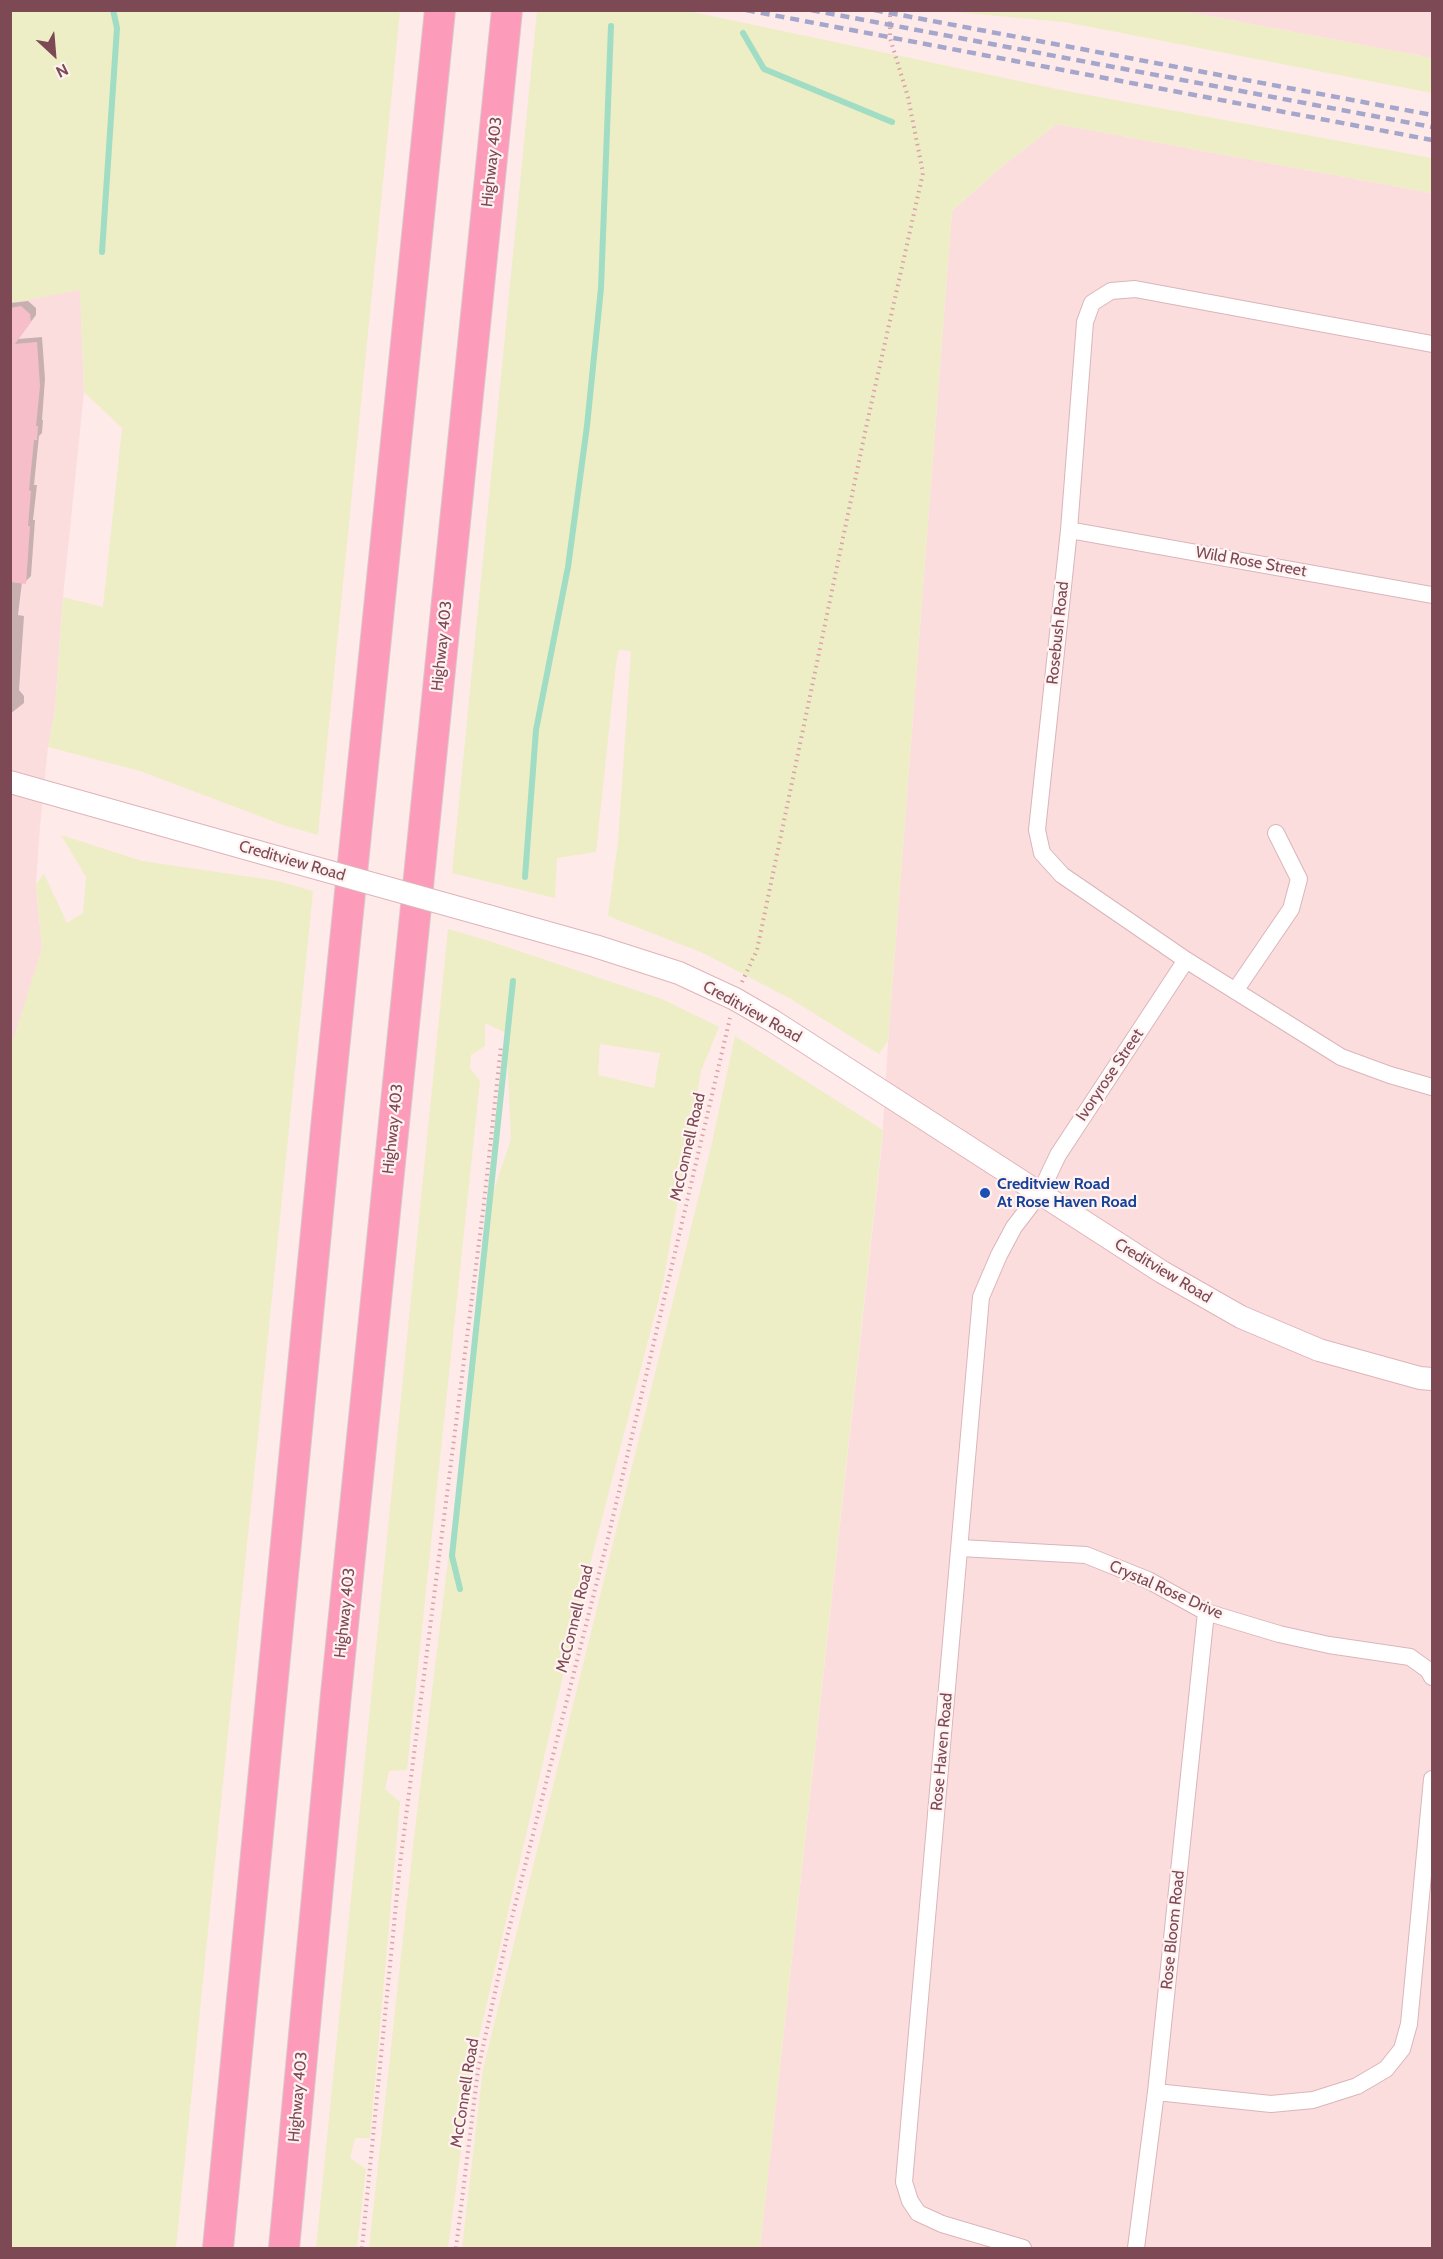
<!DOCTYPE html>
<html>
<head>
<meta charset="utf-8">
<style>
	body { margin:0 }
	#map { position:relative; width:1443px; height:2259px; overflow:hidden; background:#feeae9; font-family:Cabin,sans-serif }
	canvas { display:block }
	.frame { position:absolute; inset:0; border:12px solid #7c4954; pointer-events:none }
	.north { position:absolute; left:24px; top:24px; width:60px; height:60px; -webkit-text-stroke:4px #fff2f1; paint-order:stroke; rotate:154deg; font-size:16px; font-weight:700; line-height:24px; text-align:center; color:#7c4954 }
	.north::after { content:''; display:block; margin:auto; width:21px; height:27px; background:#7c4954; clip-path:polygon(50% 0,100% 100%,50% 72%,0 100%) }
</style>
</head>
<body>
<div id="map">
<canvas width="1443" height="2259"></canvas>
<div class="frame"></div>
<div class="north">N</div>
</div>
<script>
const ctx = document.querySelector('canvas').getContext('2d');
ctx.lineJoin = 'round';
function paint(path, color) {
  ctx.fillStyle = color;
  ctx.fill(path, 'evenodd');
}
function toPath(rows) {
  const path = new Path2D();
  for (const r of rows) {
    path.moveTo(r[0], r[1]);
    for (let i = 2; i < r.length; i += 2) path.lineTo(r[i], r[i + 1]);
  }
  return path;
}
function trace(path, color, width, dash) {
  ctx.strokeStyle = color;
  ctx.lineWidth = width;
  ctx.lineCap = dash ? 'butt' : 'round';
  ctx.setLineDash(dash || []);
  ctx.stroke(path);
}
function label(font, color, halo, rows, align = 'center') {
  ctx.font = font + ' Cabin,sans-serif';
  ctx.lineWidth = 4.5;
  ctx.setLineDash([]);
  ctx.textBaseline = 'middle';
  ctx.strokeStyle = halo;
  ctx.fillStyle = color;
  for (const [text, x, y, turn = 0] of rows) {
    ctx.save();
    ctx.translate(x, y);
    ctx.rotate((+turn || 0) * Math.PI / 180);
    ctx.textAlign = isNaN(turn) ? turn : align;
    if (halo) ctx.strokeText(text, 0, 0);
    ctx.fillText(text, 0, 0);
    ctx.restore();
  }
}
const residential = toPath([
	[1182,11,1432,11,1432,58],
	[1057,124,1432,193,1432,2248,760,2248,882,1144,888,1041,952,211,1000,168],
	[11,275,80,289,84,392,63,597,55,710,48,747,40,826,36,884,42,949,11,1049]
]);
const green = toPath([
	[11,10,400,11,318,835,283,825,140,771,48,747,55,710,63,597,103,607,122,428,84,392,80,290,11,303],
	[537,11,688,11,1066,91,1432,158,1432,193,1057,124,1000,168,952,211,888,1041,879,1054,791,999,703,953,608,916,618,842,631,651,619,650,616,664,596,852,557,858,555,898,452,873],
	[942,11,1182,11,1432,58,1432,93,1065,22],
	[61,835,142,861,278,881,313,891,176,2248,11,2248,10,1049,42,949,36,884,44,874,67,923,83,913,86,877],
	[448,929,486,940,662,999,719,1027,701,1071,663,1283,580,1603,472,2067,448,2248,369,2248,414,1838,493,1193,511,1139,506,1033,485,1023,485,1046,471,1055,470,1068,480,1081,407,1770,389,1771,385,1789,400,1802,370,2138,355,2138,350,2158,366,2169,357,2248,316,2248],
	[600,1044,660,1053,654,1088,598,1075],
	[735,1036,883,1130,760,2248,462,2248,483,2069,712,1143]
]);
const shadow = toPath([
	[28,301,36,308,36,315,18,339,42,337,45,379,42,420,43,420,42,433,39,436,34,485,37,485,33,520,35,520,31,576,25,582,22,582,18,615,24,616,19,690,24,696,24,703,10,714,10,303]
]);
const stream = toPath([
	[743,33,764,69,892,122],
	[102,252,117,28,113,10],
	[525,877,536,730,568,567,587,426,601,288,611,26],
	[460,1589,452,1556,513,981]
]);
const building = toPath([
	[21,306,30,314,31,322,15,344,37,342,40,386,36,426,38,426,37,440,34,440,29,490,31,491,28,526,30,526,26,584,10,582,10,308]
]);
const path = toPath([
	[742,982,757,950,867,423,923,173,908,97,890,38,890,10],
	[362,2248,400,1864,484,1203,501,1046],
	[456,2248,478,2070,507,1937,608,1538,730,1018]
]);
const street = toPath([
	[1432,344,1135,289,1111,291,1092,303,1085,322,1069,530,1037,830,1042,853,1062,875,1186,960,1341,1057,1390,1075,1432,1087],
	[1069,530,1432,595],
	[1235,991,1291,909,1299,879,1276,833],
	[961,1548,1086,1555,1148,1580,1206,1612,1279,1634,1329,1645,1410,1657,1428,1670,1432,1677],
	[1156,2092,1271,2104,1313,2100,1357,2086,1386,2069,1402,2049,1409,2024,1432,1779],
	[1023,2248,942,2224,918,2213,910,2201,904,2182,981,1297,999,1255,1014,1227,1040,1193,1058,1155,1186,960],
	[1136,2248,1156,2092,1206,1612]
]);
const secondary = toPath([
	[10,782,280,858],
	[488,916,595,946,679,973,735,999,773,1021,1162,1272,1241,1317,1319,1350,1420,1378,1432,1379]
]);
const highway = toPath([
	[218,2248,327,1118,440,10],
	[284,2248,336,1694,507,10]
]);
const rail = toPath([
	[746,10,1432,140],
	[811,10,1432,127],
	[874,10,1432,115]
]);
const secondaryBridge = toPath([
	[280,858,488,916]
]);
const markers = [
	[985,1193,6,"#1a4fb4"]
];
const streetNames = [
	["Highway 403",492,162,-84],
	["Wild Rose Street",1251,562,10],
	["Rosebush Road",1058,633,-84],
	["Highway 403",442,646,-84],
	["Creditview Road",292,861,16],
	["Creditview Road",752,1012,29],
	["Ivoryrose Street",1110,1075,-56],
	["Highway 403",393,1129,-84],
	["McConnell Road",688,1147,-77],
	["Creditview Road",1163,1271,31],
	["Crystal Rose Drive",1166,1590,24],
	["Highway 403",345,1613,-84],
	["McConnell Road",575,1619,-76],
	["Rose Haven Road",942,1752,-85],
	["Rose Bloom Road",1173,1930,-84],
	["McConnell Road",465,2093,-81],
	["Highway 403",298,2097,-85]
];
const transitNames = [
	["Creditview Road",997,1184],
	["At Rose Haven Road",997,1202]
];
paint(residential, '#fcdddd');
paint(green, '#edeec5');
paint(shadow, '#0003');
trace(stream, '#a0ddc4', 6);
paint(building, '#f6bec8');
trace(street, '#dab5ba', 18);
trace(secondary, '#dfb3b9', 24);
trace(highway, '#d8c8cc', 32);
trace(path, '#dca0ab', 4, [1.5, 4.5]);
trace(street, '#fff', 16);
trace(secondary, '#fff', 22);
trace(highway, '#fd9cba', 30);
trace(rail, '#a5a6cb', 4.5, [9, 6]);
trace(secondaryBridge, '#dfb3b9', 24, []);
trace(secondaryBridge, '#fff', 22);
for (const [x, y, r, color] of markers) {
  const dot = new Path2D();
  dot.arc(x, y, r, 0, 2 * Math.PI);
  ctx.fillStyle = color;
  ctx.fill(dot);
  trace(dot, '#fff2f1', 2);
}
label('16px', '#7c4954', '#fff2f1', streetNames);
label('bold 16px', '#164399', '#fff2f1', transitNames, 'left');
</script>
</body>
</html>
